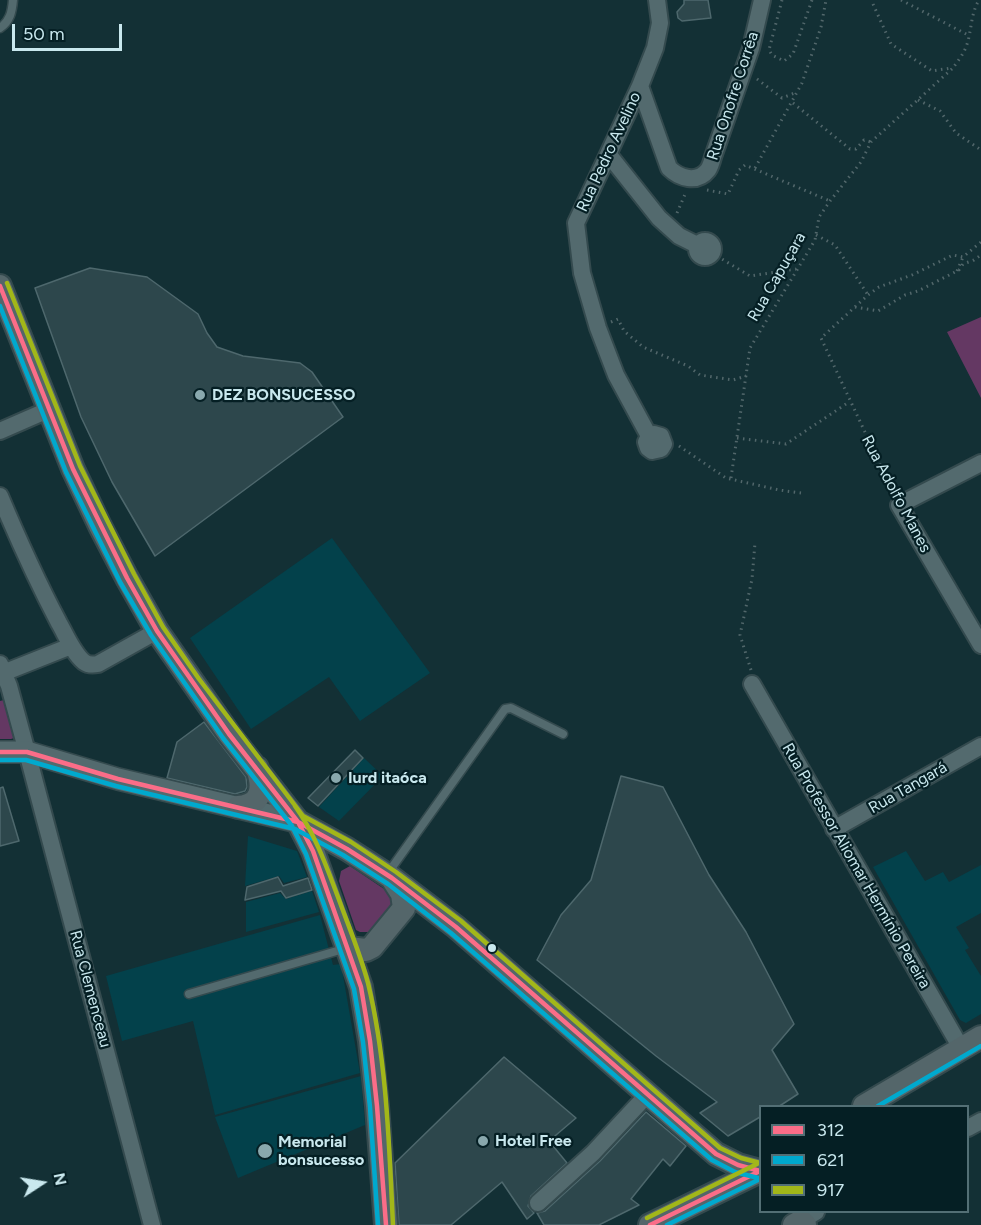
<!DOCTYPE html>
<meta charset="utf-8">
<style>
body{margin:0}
#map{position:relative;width:981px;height:1225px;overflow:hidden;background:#133035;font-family:Figtree,sans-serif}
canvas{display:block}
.legend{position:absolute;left:759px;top:1105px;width:210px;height:108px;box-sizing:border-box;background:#051f24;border:2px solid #536f75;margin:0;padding:8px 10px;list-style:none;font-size:18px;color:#c9e8ee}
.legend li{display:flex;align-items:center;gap:12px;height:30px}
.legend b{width:30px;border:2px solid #536f75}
.north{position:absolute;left:12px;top:1153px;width:60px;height:60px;-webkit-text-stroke:4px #051f24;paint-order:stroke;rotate:78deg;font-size:16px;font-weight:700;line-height:24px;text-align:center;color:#c9e8ee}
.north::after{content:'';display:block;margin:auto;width:21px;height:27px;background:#c9e8ee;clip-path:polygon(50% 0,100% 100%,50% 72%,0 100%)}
.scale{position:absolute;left:12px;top:24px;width:110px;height:27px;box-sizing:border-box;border:3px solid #c9e8ee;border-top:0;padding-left:8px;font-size:18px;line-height:21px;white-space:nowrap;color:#c9e8ee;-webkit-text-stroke:4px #051f24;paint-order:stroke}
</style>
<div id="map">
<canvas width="981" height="1225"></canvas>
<ul class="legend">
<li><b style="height:8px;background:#fb6d88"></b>312</li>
<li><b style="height:8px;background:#00a9ce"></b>621</li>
<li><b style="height:8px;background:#a2b719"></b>917</li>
</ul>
<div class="north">N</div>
<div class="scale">50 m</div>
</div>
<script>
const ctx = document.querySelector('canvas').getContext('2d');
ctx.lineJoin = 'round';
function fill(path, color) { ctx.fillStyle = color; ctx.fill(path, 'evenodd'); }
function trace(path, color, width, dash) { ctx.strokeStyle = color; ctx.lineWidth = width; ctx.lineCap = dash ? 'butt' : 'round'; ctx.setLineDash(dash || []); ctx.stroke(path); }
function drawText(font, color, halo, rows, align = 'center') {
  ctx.font = font + ' Figtree,sans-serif'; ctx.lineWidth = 4.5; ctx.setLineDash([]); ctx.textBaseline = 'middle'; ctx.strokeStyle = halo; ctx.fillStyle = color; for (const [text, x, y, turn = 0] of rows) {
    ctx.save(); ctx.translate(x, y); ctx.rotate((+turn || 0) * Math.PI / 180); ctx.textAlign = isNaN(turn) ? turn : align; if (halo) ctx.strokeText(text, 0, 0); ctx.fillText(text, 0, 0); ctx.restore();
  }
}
fill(new Path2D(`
 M332,538L430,673L360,721L329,677L251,729L190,638Z
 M364,758L383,776L339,821L319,807Z
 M248,836L297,851L307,877L284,883L279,876L245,886Z
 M906,851L925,881L943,872L949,882L981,865V913L956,927L969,948L965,950L981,976V1014L966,1023L960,1020L873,867Z
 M312,891L319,912L246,932V902L280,893L286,899Z
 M320,915L333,965L341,964L360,1073L215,1115L193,1021L122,1041L106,976Z
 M361,1076L365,1125L238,1178L215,1117Z`), '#03414b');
fill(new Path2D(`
 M981,317V398L947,332Z
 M4,700L17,737L11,739H0V701Z
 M350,866L390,893L392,905L370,932H360L356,930L339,881L341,871Z`), '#643863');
const building = new Path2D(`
 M684,0H708L711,18L682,21L678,18L677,12L684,4Z
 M90,268L147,277L198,314L207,333L217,347L243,356L300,363L312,372L343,417L155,556L112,482L81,417L35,288Z
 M204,722L246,777L247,787L245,791L235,794L167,778L177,742Z
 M355,750L363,758L318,806L308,798Z
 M621,776L663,787L709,875L746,932L794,1024L772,1050L798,1094L778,1107H760V1117L728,1136L700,1113L717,1102L656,1056L537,960L561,915L591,880Z
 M3,787L19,841L0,846V788Z
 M278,877L283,886L308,878L312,890L286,898L281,891L245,900L247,887Z
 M504,1057L576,1118L549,1141L567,1163L531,1196L528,1206L534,1213L527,1219L502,1182L451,1225H399L395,1163Z
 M646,1112L686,1146L670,1166L663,1159L631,1199L639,1205L599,1225H544L537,1213L545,1211L600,1161Z`);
fill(building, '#2d474c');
trace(building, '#4e686d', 1.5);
const service = new Path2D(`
 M0,28C10,21 12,12 13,0
 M388,873L505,709L511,708L563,734
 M189,994L347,948`);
const minor = new Path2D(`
 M640,86L669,168C679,178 697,184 708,170C710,167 712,161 713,157L751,48L762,0
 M609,155L659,218L679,236L697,245
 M697 249a8 8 0 1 1 16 0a8 8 0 1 1-16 0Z
 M0,431L48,410
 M649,436L654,434L661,436L664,444L661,449L652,451L648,448L646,442L649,436L616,375L598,328L582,273L576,223L640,86L655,48L660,23L657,0
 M981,463L899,505L981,645
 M0,496C18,539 37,581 59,623C66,635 73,653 84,662C88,665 93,665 98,664L157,631
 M0,664L9,686L27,752L152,1225
 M3,673L71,646
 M752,684L961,1048
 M834,829L981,746
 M968,1128L981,1121
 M538,1203L593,1153L647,1095
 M801,1221L816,1212`);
const tertiary = new Path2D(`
 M0,752H27L118,779L298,822`);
const secondary = new Path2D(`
 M0,286L73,469L100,526L127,578L157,631L229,734L298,822L313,851L361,987L370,1041L377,1106L386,1225
 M238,807C262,805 264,788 257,768
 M298,822L347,849L392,878L456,927L716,1154L738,1165L760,1171
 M348,948L366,950L372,947L404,908L402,894L393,880
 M864,1106L981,1037
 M650,1225L760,1171
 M794,1225L801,1221L805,1225`);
trace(service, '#344a4e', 11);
trace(minor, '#344a4e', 20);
trace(tertiary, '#344a4e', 24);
trace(secondary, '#344a4e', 26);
trace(new Path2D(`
 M782,0L769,50L772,55L784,61L793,54L812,0
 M901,0L968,35
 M873,4L891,44L932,71L951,68
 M757,79L782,98L797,92
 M918,100L940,111L956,133L981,150
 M793,103L850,149H856L864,140L871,142
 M755,168L802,83L821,27L826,0
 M707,190L728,194L739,170L745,165L830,201
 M677,213L686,192
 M816,235L835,245L868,295
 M712,253L750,276L796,269
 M957,271L963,257
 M855,307L878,311L905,295L918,291L959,270L963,264L974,260L981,255
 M611,322L618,319L624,331L643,347L688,366L700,375L733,380L746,376
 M737,438L786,444L849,402
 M679,446L726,478L779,490L801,493
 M731,478L750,348L815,240L819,217L830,201L861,162L871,142L953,68C957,62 963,55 966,47C972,32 970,15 979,0
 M893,492L821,338L868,295L879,287L912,275L953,255L963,257L981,242
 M751,670L740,635L752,579L755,543`), '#52676b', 3, [1.5, 4.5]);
trace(service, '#536a6e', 8);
trace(minor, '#536a6e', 16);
trace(tertiary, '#536a6e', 21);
trace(secondary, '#54666a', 22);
trace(new Path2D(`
 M0,286L73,469L127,578L157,631L229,734L298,822L313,851L361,987L370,1041L377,1106L386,1225
 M0,752H27L118,779L298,822L347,849L392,878L456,927L716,1154L738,1165L760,1171
 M650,1225L760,1171`), '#fb6d88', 4.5);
trace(new Path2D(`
 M0,306L66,472L120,582L151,635L223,738L292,826L306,854L354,989L363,1042L370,1107L378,1225
 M0,760H26L116,786L295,829L343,855L388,884L451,933L712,1160L735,1172L758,1178
 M878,1106L981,1046
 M667,1225L760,1179`), '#00a9ce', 4.5);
trace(new Path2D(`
 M7,283L80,466L134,574L163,627L199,679L303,816L351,842L396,872L461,921L720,1148L741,1158L760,1163
 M295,806C315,834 326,865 338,897C348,925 360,953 368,983C387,1062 389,1144 393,1225
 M647,1218L757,1164`), '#a2b719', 4.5);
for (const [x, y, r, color] of [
 [200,395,6,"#89a8ad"],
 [336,778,6,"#89a8ad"],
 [492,948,5,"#c9e8ee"],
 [483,1141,6,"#89a8ad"],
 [265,1151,8,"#89a8ad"]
]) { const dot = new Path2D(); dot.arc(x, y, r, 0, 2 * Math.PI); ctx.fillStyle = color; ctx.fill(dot); trace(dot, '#051f24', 2); }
drawText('16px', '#c9e8ee', '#051f24', [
 ["Rua Onofre Corrêa",733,96,-72],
 ["Rua Pedro Avelino",609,152,-65],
 ["Rua Capuçara",777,277,-60],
 ["Rua Adolfo Manes",896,494,62],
 ["Rua Tangará",908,788,-30],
 ["Rua Professor Aliomar Hermínio Pereira",856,866,60],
 ["Rua Clemenceau",90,989,75]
]);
drawText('bold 16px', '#c9e8ee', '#051f24', [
 ["DEZ BONSUCESSO",212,395],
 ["Iurd itaóca",348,778],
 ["Hotel Free",495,1141],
 ["Memorial",278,1142],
 ["bonsucesso",278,1160]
], 'left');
</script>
